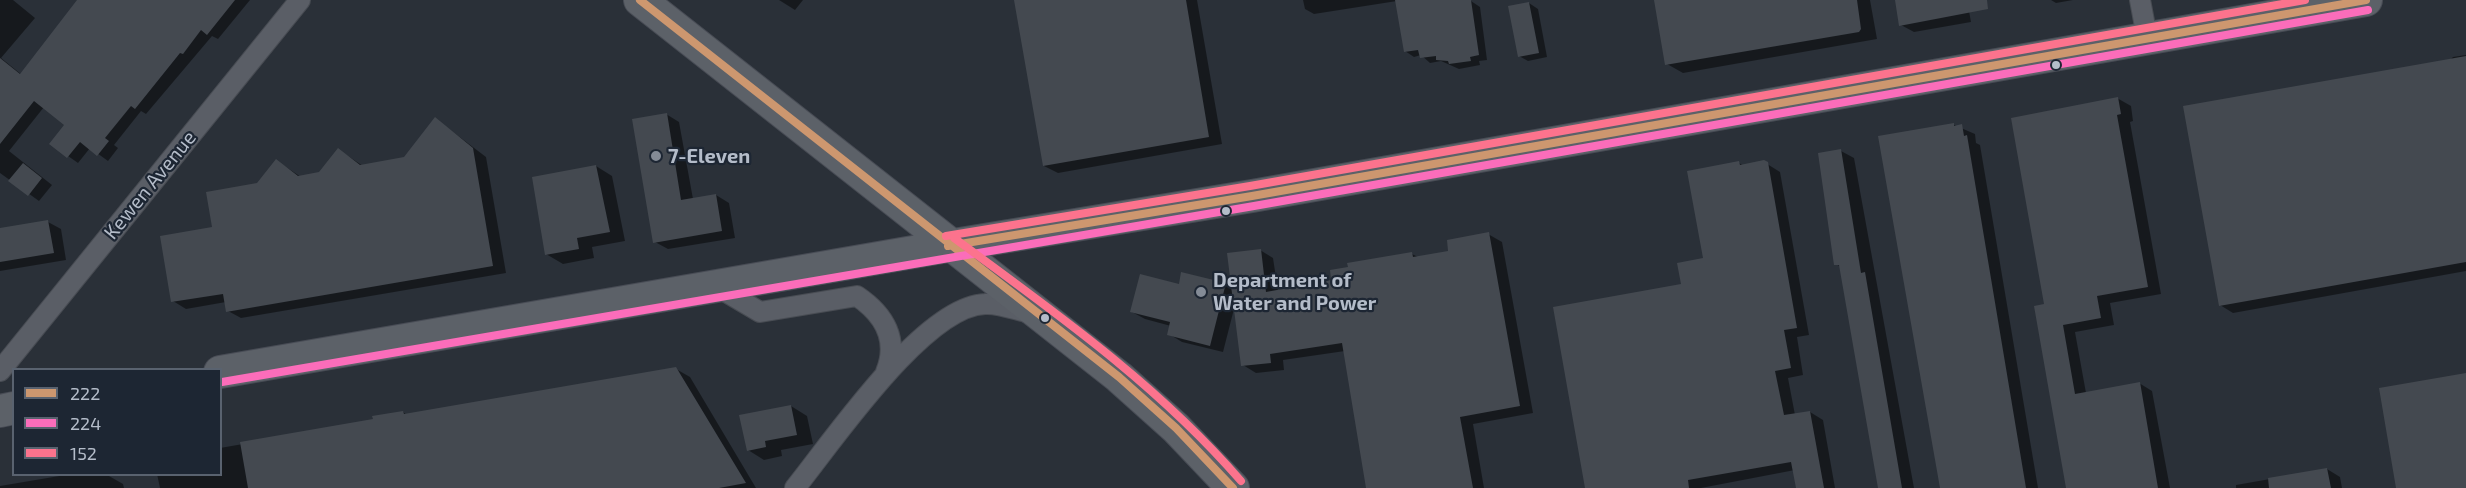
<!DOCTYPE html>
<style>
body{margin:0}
#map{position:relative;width:2466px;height:488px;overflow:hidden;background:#2a3038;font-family:"Exo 2",sans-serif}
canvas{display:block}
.legend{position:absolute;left:12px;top:368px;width:210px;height:108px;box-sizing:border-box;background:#1d2633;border:2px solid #59626f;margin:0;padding:8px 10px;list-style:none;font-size:18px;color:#b4bcc9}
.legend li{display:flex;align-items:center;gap:12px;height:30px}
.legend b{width:30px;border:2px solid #59626f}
</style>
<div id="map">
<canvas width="2466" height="488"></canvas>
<ul class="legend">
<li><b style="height:8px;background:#cd976f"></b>222</li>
<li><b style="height:8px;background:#fb6dba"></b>224</li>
<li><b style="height:8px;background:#fc738d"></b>152</li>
</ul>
</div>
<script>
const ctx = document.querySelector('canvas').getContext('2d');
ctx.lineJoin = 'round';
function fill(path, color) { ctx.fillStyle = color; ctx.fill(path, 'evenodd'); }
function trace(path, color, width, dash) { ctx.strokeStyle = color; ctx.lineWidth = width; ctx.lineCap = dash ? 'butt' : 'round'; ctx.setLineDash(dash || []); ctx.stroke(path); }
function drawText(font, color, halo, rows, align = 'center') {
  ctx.font = font + ' "Exo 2",sans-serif'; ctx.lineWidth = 4.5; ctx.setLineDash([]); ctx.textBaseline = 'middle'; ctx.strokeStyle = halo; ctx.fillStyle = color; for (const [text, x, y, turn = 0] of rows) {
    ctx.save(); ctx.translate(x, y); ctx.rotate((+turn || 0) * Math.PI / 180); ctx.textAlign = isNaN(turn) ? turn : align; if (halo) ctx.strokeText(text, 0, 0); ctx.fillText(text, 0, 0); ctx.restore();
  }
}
fill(new Path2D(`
 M0,0H13L35,18L1,58L22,75L79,0H250L218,39L212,36L146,114L141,111L114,145L118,148L108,161L90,148L78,163L51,144L66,124L44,107L9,151L52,185L39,201L0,173Z
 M779,0H803L795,10Z
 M1027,0H1197L1222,144L1058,173L1044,166Z
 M1303,0H1459L1471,1L1480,7L1487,60L1479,61L1480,65L1459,69L1441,61L1430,63L1421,55L1414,57L1405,51L1397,1L1314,14L1305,9Z
 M1656,0H1870L1877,39L1683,73L1667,64Z
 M1896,0H1967L1971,22L1914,32L1901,25Z
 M2051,0H2073L2056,3Z
 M1529,3L1538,9L1547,57L1528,61L1519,56Z
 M2466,55V271L2233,313L2220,305L2453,57Z
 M2117,98L2131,106L2133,121L2130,122L2161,294L2110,303L2114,325L2075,332L2086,393L2139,383L2152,391L2170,488H2068L2046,305Z
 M666,114L679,122L693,199L716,195L729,203L735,238L668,249L655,242Z
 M436,119L486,157L506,273L241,318L228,311L226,302L186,309L173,301L214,228L257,185L277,161L301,177L320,173L339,150L363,166L405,159Z
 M1954,125L1975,134L1976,143L1980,145L2038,488H1941L1880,138Z
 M1841,151L1854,158L1914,488H1879L1841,267L1836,264Z
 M1764,162L1780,172L1809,335L1797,337L1803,375L1788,378L1795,415L1810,412L1823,420L1835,488H1798L1795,470L1701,488H1586L1682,285L1705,260L1739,163L1744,166Z
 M596,166L612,176L625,241L592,247L594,258L563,264L546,254Z
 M48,222L61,229L66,260L0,271V230Z
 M1488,234L1502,242L1533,413L1473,424L1484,488H1368L1345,351L1283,360L1284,370L1256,373L1243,365L1235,305L1223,352L1182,342L1169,334L1171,326L1145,319L1132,312L1180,286L1225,284L1233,289L1260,250L1273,258L1278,291L1333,282L1412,254L1418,257L1450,252Z
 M676,369L690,377L756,488H160L157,474H220V448L375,421L403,412L407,415Z
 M791,406L807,416L813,444L781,450L782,456L764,460L748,450Z
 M2327,469L2340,477L2342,488H2236V485Z
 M71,474L109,476L123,484L124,488H0V486Z`), '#0007');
fill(new Path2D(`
 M77,0H235L207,35L201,30L183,54L180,53L135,109L131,106L105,138L109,141L97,156L80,142L67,158L49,144L64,125L34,101L0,144V58L20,74Z
 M1014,0H1186L1209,137L1043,166Z
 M1395,0H1471L1479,55L1470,57L1471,61L1449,64L1448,61L1436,60V56L1420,58L1418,50L1404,52Z
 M1654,0H1857L1861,29L1859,32L1665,65Z
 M1895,0H1987L1988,9L1899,26Z
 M1529,2L1539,53L1518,57L1508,6Z
 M2466,56V262L2219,306L2183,106Z
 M2118,97L2121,114L2117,115L2148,287L2097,296L2101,318L2063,325L2075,394L2140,382L2158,488H2066L2034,306L2044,304L2011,118Z
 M667,113L681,200L716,194L722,231L653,243L632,119Z
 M435,117L473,148L493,266L226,312L223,294L171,302L160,236L212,227L206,192L257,183L276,159L298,176L319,172L338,148L360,165L404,157Z
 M1954,123V126L1962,124L1964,136L1967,135L2026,488H1940L1878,136Z
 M1841,149L1861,273L1865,272L1902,488H1878L1839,265H1834L1818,153Z
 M1764,160L1768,162L1797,328L1784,330L1791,368L1775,371L1784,415L1810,411L1824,488H1796L1791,462L1688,480L1689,488H1585L1553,307L1681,284L1677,263L1703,258L1687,171L1739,161L1740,165Z
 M23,163L42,178L28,196L8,181Z
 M596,165L610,232L577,238L579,249L545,255L532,177Z
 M48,220L54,253L0,262V228Z
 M1489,232L1520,406L1460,417L1473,488H1366L1342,343L1270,354L1271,363L1241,366L1227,253L1261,249L1266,292L1331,280L1330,270L1348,267L1347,263L1412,252L1413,257L1448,251L1447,240Z
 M1181,272L1226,283L1210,346L1167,335L1170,322L1130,312L1140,274L1179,284Z
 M676,367L746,483L719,488H248L240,442L373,419L372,416L403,411L404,414Z
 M2466,373V488H2396L2379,388Z
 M791,405L797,435L765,441L766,447L747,451L739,415Z
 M2327,468L2331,488H2269L2268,478Z`), '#444950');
const street = new Path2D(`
 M2140,0L2147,37
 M716,286L760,312L857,296C885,315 899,340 886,372
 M0,371L300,0
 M795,488C833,441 924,306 985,304C999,303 1016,310 1030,313`);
const primary = new Path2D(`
 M640,0L1119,377L1176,428L1233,488
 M220,372L948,246L1252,196L2366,0
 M0,411L14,408`);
trace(street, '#484c53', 22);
trace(primary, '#484c55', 34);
trace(street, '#5a5e66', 20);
trace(primary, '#5c6168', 32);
trace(new Path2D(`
 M640,0L1119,377L1176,428L1233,488
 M948,246L1252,196L2366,0`), '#cd976f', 8);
trace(new Path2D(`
 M222,382L1254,206L2368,10`), '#fb6dba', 8);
trace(new Path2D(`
 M946,236L1250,186L2305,0
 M954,238C1056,313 1158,385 1241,481`), '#fc738d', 8);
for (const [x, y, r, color] of [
 [2056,65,5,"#b4bcc9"],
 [656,156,6,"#848b96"],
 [1226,211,5,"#b4bcc9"],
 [1201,292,6,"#848b96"],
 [1045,318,5,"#b4bcc9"]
]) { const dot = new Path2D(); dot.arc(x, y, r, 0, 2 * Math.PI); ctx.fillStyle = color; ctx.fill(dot); trace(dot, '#1d2633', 2); }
drawText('bold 20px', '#b4bcc9', '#1d2633', [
 ["7-Eleven",668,156],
 ["Department of",1213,280],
 ["Water and Power",1213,303]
], 'left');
drawText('20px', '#b4bcc9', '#1d2633', [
 ["Kewen Avenue",150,185,-51]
]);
</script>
